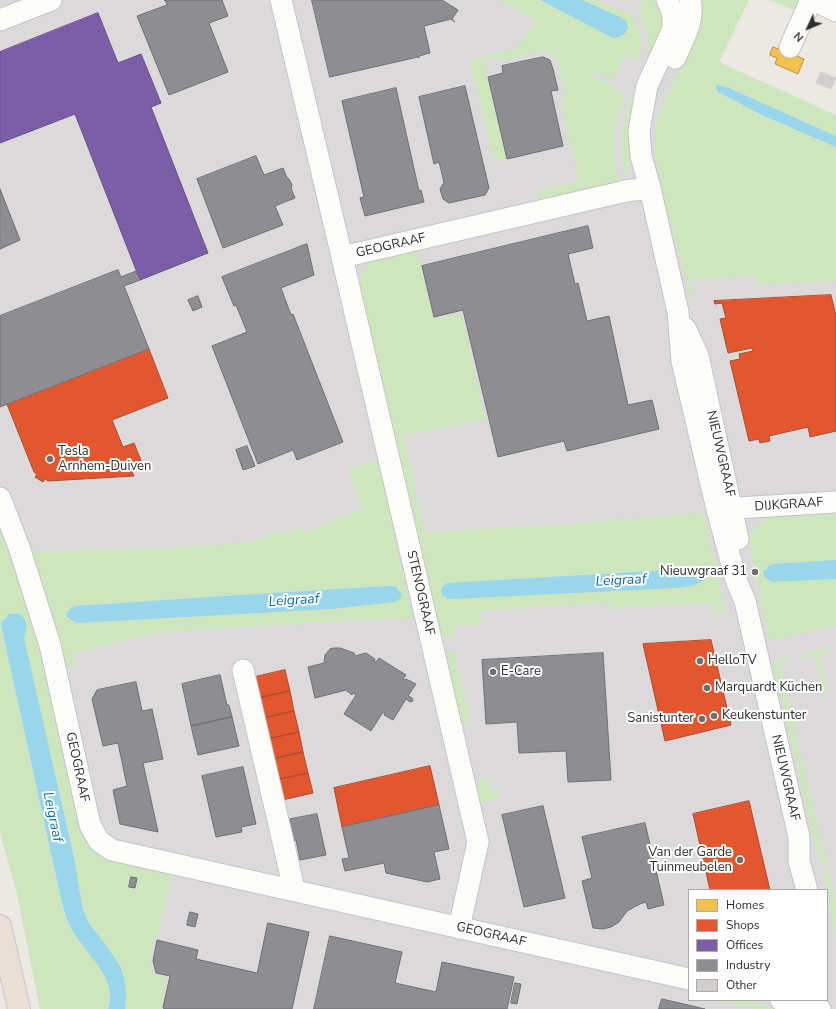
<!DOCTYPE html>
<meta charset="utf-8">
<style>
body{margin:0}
#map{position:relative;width:836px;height:1009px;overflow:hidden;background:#ece8e4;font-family:"Nunito Sans",sans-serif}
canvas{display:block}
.legend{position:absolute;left:688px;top:889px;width:140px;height:112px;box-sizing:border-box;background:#fff;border:1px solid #ababab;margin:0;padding:5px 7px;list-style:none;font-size:12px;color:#2e2e2e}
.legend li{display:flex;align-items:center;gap:8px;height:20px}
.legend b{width:20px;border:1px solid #ababab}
.north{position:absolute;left:788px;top:8px;width:40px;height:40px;-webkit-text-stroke:3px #fff;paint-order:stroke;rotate:226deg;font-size:11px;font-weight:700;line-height:16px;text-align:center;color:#2e2e2e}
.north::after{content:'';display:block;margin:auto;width:14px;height:18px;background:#2e2e2e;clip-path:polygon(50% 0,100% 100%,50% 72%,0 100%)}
</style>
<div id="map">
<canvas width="836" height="1009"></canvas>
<ul class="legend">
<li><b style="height:11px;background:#f2c14e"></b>Homes</li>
<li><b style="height:11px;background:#e4572e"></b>Shops</li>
<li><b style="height:11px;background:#7b5ea7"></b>Offices</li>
<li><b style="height:11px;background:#8d8d92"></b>Industry</li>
<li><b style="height:11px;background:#d1cecb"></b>Other</li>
</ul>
<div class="north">N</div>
</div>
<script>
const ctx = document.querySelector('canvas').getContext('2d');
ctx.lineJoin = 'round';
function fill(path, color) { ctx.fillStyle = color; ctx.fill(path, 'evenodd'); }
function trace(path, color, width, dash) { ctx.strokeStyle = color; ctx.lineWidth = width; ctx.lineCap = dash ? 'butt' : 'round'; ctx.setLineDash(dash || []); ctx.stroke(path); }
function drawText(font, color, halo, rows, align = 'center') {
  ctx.font = font + ' "Nunito Sans",sans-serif'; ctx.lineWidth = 4; ctx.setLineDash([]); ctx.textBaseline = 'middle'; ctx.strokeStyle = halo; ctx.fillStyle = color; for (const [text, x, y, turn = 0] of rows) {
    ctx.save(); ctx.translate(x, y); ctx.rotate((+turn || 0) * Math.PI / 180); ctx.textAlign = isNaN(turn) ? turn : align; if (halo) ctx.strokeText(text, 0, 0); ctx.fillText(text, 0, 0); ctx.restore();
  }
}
fill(new Path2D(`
 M0,0H726L690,69L836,139V1009H111L71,910L0,593ZM689,890H827V1000H689Z`), '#dcd9db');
fill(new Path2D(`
 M500,0H599L616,9L630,14L635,19L640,30L641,46L639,60L626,55L612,79L599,73L594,74L595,79H600L625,94C614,128 609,145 620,181L613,185L593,191L592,187L582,189L583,194L544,203L539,200L537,191L579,181L561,104L566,95L557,61L554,56L544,51L500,61L498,57L484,60L507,159L494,162L469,60L516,49L535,21Z
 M643,0H659L666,28L647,62L648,48V33L639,11L640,7Z
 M701,0H749L719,62L836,115V136L729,88L718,86V92L762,115L836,147V281L756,285L755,276L690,280L695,298L691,297L665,205L654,151L656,120L662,106L699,29L701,20Z
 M770,0H800L802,14Z
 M632,95L636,97C634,104 631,111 630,118C627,135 635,164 626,177C617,141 621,129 632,95Z
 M417,249L434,319L461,313L486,419L404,436L425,532L556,525L702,513L704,515L711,549L726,612L714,614L713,603L611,609L609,603L480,611L481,625L455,626L456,636L444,637L438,633L358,287C360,274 365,265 377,259ZM688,569L705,573V580L693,586L676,588L443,595L602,574Z
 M377,460L396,539L412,618L213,629L158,633L73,653L76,665L68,666L65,665L30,552L166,548L249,543L281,530L283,535L303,527L304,532L363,509L348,470ZM374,591L399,592L341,608L87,623L151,601L255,594Z
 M836,508V626L769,641L749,543C751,526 763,518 779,516V511Z
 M0,521L29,613L85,836L172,873L158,937H155L150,961L154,974L167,978L162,1006V1009H125L126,995L125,981L120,966L105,944L88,922L82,906L75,863L60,796L23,638C28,625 29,623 19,614C10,614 3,616 1,625L61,899C64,909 66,919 71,928C84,954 119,976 108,1009H40L17,894L0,833Z
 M828,648L829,653L819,655L829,695L825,696L815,656L806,658L804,653Z
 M454,649L470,725H464L461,723L445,660C446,654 448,651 454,649Z
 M789,657L790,662L780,664L827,865L822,866L813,836L772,661Z
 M482,779H489L490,790L499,791V798L479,804C477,794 474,787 482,779Z
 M829,870L836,902V938L823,871Z
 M713,1000H744L781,1009H756Z`), '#cee6be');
fill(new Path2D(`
 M540,0H582L620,17L626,21L628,27C625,35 622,37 613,38Z
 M717,85L729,88L836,136V147L762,115L718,92L716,88Z
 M836,560V579L771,582L766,577H764L763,570H766L769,565L773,564Z
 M688,569L705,573V580L693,586L676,588L454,599H448L442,595L441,589L447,583Z
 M389,586L396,587L399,592L401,591V598L395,602L332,609L76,623L69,618H67L66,612H68L71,608L77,606L239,595Z
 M9,613L10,614H19C29,620 27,628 24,638L60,796L75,863L82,906L88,922L105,944L120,966L125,981L126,995L125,1009H108C119,976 84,954 71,928C66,919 64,909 61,899L1,625L2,621L8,616L7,614Z`), '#99d6ec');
const homes = new Path2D(`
 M773,47L804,59L798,74L775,64L777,58L770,55Z`);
fill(homes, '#f2c14e');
trace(homes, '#b79544', 1);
const shops = new Path2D(`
 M831,295L836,316V431L810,437L808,427L769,436L770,441L760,443L759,439L749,441L730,361L740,359L739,354L753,351L752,348L728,353L720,319L726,318L722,303L715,304L714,301Z
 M149,349L168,398L112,420L123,447L134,443L142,463L130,468L134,476L48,481L45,479L43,482L35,477L37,474L34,472L7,404Z
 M711,640L731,725L665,741L643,644Z
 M285,670L290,691L259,698L255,677Z
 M290,691L294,711L264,718L259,698Z
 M294,711L299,732L268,739L264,718Z
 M299,732L303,752L273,759L268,739Z
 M303,752L308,773L277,780L273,759Z
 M430,766L439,805L342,827L334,788Z
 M308,773L313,793L282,800L277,780Z
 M749,801L770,890H710L693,814Z`);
fill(shops, '#e4572e');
trace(shops, '#ad4b2e', 1);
const offices = new Path2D(`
 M98,13L118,63L141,54L161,103L151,107L208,253L140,280L75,114L0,143V52Z`);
fill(offices, '#7b5ea7');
trace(offices, '#645083', 1);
const industry = new Path2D(`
 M165,0H222L228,16L209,23L228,72L169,95L137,16L167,5Z
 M312,0H442L458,10L452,19L455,22L451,19L424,26L430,53L419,56V58L418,57L330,77Z
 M543,57L550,60L553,69L558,90L551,91L563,146L507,159L488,77L503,73L502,66Z
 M465,86L489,188L485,195L449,203L443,199L440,189L444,182L439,162L434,164L419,97Z
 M396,88L419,191L421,190L424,202L365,216L360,198L364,197L342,101Z
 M256,156L264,175L283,168L287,178L289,179L292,185L291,188L295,198L275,206L283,225L223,248L197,179Z
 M0,189L20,240L0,249Z
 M588,226L593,248L568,254L575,284L578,283L587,321L609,316L628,405L652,400L659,429L567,451L564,441L498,457L463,310L434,317L422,266Z
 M307,244L314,275L281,288L291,315L293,314L343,442L297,460L293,450L258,464L212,346L247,332L236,305L234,306L222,277Z
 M118,270L121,277L136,271L140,280L124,286L149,349L0,407V316Z
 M198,296L202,307L193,311L188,300Z
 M247,446L255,466L243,470L236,450Z
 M334,648H340L354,653L355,656L366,653L375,659L374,661L376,662L379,658L406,675L403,679L405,680L406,679L416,684L408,696L412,698L413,701L410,702L406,699L393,720L384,715L385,713L383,712L371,731L344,714L356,695L353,693L352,695L346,690L315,698L308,667L324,663L325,655L330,649Z
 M603,653L611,780L568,782L566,751L519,753L517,722L486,724L482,660Z
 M220,675L227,705H229L232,717L191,726L182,684Z
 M136,682L142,711L152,709L163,759L143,763L158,832L120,824L113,790L127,786L118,743L103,746L92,699L97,690Z
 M232,717L239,746L198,755L191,726Z
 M243,767L256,824L241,827L242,832L216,837L202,776Z
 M439,805L449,849L434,852L440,879L427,882L386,873L384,863L345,871L342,859L349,858L342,827Z
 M543,806L565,898L524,907L502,815Z
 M317,814L326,855L300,860L296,840L291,841L286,820Z
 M645,823L664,905L648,909L646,902L640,904L627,911L619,922L611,927L603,929L593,928L582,881L592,878L582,837Z
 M131,877L137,878L135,888L129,887Z
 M190,912L198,914L195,927L187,925Z
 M268,923L309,932L292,1009H164L163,1007L170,976L156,973L153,961L157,940L198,950L196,959L257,973Z
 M330,936L402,952L395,983L436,992L442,962L514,977L507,1009H314Z
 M515,983L521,984L517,1004L511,1003Z
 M662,999L705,1009H659Z`);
fill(industry, '#8d8d92');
trace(industry, '#707074', 1);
const building = new Path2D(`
 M821,72L836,78L831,89L816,83Z`);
fill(building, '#d1cecb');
trace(building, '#d7d4d0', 1);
const minor = new Path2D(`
 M281,0L342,257L626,191L650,188
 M667,0L671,9L673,17V27L670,36L647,86L639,130L641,156L650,188L678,312L682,361L717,509L736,580L745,601L799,837V861L807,890
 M814,0L836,11
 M0,20L51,0
 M790,47L811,0
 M675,58C683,39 695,21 690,0
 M342,257L478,842L459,928
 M685,328L698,356L738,539
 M0,498L19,547L50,645L90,825L99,841L112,850C305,892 497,937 689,979
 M720,509L836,502
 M243,670L294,889
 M781,1000L820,1009`);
const highway = new Path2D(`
 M0,926L19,1009`);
trace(minor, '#c5c4c5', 23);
trace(highway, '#c6c5c4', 24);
trace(minor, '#fcfcfb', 21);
trace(highway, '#eadfd6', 22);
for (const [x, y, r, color] of [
 [50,459,4,"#706f6e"],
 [755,572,4,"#706f6e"],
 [700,661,4,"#706f6e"],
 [493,672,4,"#706f6e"],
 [707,688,4,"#706f6e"],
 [714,716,4,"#706f6e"],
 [702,719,4,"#706f6e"],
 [740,860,4,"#706f6e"]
]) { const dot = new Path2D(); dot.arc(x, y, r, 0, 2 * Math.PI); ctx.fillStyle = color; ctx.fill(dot); trace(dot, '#fff', 1.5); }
drawText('13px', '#2e2e2e', '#fff', [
 ["GEOGRAAF",391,246,-13],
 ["NIEUWGRAAF",720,454,77],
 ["DIJKGRAAF",789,505,-4],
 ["STENOGRAAF",420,593,77],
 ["GEOGRAAF",77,767,78],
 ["NIEUWGRAAF",785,778,77],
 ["GEOGRAAF",491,935,13]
]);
drawText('13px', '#2e2e2e', '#fff', [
 ["Tesla",58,452],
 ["Arnhem-Duiven",58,467],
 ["Nieuwgraaf 31",747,572,"right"],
 ["HelloTV",708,661],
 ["E-Care",501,672],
 ["Marquardt Küchen",715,688],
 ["Keukenstunter",722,716],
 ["Sanistunter",694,719,"right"],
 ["Van der Garde",732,853,"right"],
 ["Tuinmeubelen",732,868,"right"]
], 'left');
drawText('italic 14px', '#0d6fa3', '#fff', [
 ["Leigraaf",621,581,-3],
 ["Leigraaf",294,601,-4],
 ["Leigraaf",52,817,78]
]);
</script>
